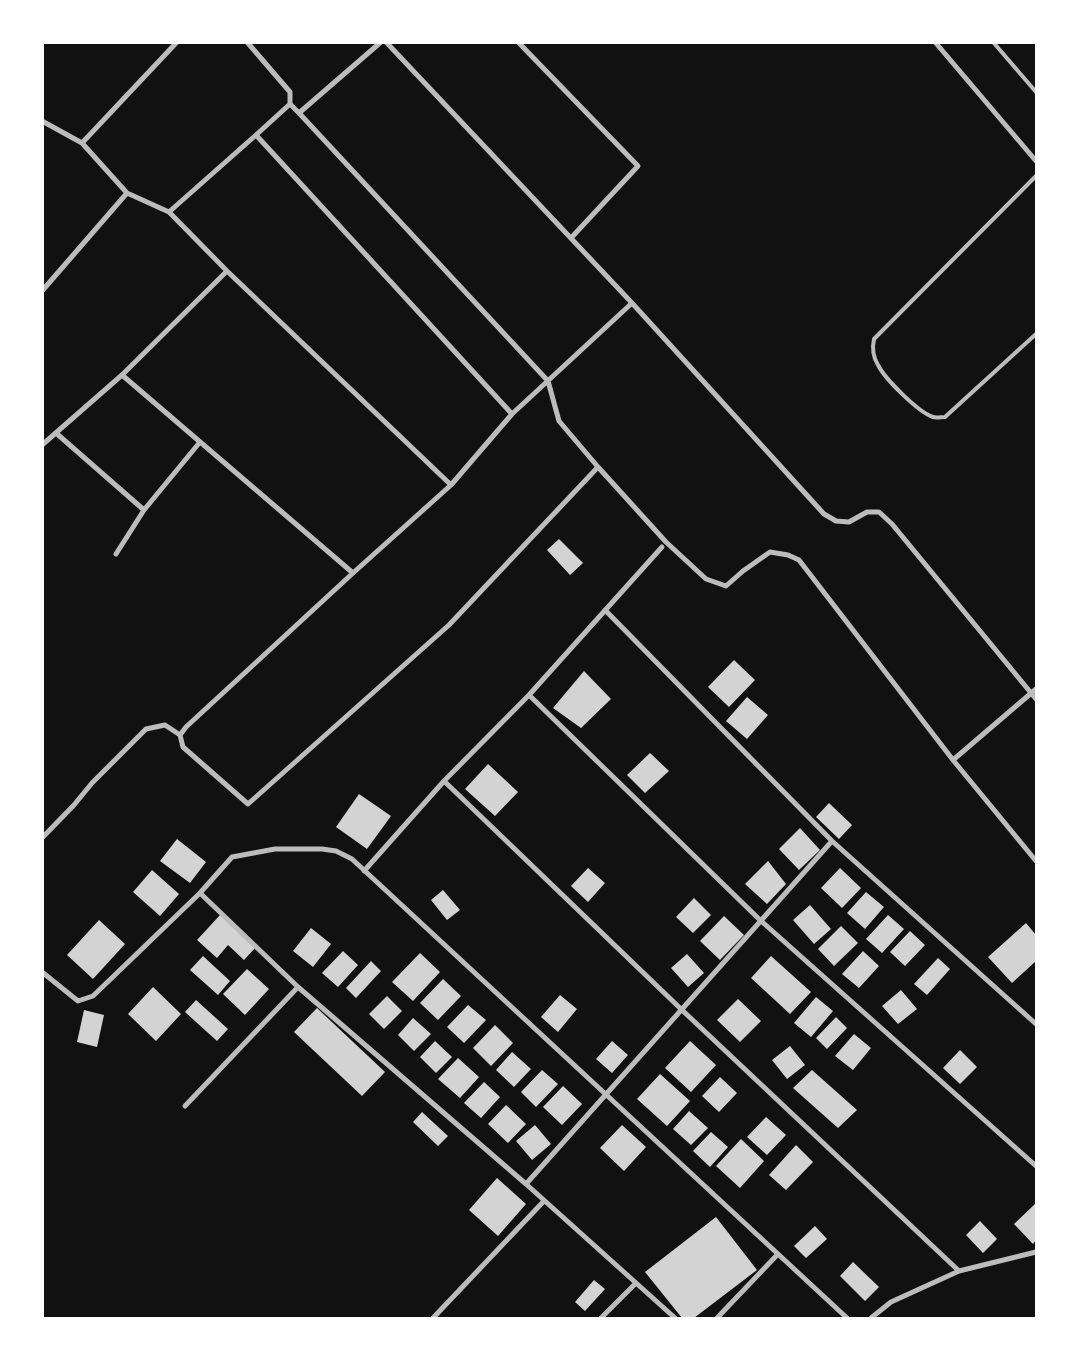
<!DOCTYPE html>
<style>
body{margin:0}
#map{position:relative;width:1079px;height:1361px;overflow:hidden;background:#111;font-family:Quicksand,sans-serif}
canvas{display:block}
.frame{position:absolute;inset:0;border:44px solid #fff;pointer-events:none}
</style>
<div id="map">
<canvas width="1079" height="1361"></canvas>
<div class="frame"></div>
</div>
<script>
const ctx = document.querySelector('canvas').getContext('2d');
ctx.lineJoin = 'round';
function fill(path, color) { ctx.fillStyle = color; ctx.fill(path, 'evenodd'); }
function trace(path, color, width, dash) { ctx.strokeStyle = color; ctx.lineWidth = width; ctx.lineCap = dash ? 'butt' : 'round'; ctx.setLineDash(dash || []); ctx.stroke(path); }
fill(new Path2D(`
 M559,539L583,563L570,575L547,550Z
 M734,660L755,680L729,707L708,687Z
 M584,671L611,699L581,728L553,708Z
 M747,697L768,715L747,739L726,721Z
 M650,753L669,771L645,793L627,775Z
 M488,764L518,792L495,816L465,789Z
 M359,794L391,816L367,849L336,827Z
 M829,803L852,825L839,839L816,817Z
 M800,828L820,850L799,870L779,849Z
 M177,839L206,862L190,883L160,861Z
 M768,861L786,884L767,904L745,884Z
 M588,868L605,883L588,902L571,886Z
 M840,868L861,888L842,908L821,888Z
 M152,870L179,894L160,916L133,892Z
 M443,890L460,910L447,920L431,900Z
 M866,892L884,907L865,929L847,913Z
 M694,898L711,915L693,933L676,917Z
 M810,905L831,929L814,944L793,920Z
 M220,915L255,948L244,960L228,945L217,958L197,940Z
 M888,915L904,929L882,953L866,939Z
 M724,916L744,935L720,960L700,941Z
 M99,920L125,944L93,979L67,955Z
 M1026,923L1036,935V961L1012,983L988,957Z
 M841,926L858,943L834,966L818,949Z
 M311,928L331,944L313,967L293,951Z
 M910,931L925,945L905,966L890,952Z
 M343,951L358,965L338,987L322,973Z
 M863,951L879,966L859,988L842,974Z
 M420,953L440,972L413,1001L392,982Z
 M687,954L704,973L688,987L671,968Z
 M203,956L230,981L218,995L190,970Z
 M771,956L811,992L790,1014L751,978Z
 M938,958L950,969L927,995L914,984Z
 M371,961L381,971L356,998L346,988Z
 M247,969L269,989L245,1015L223,994Z
 M443,979L461,996L438,1020L420,1003Z
 M153,987L181,1014L156,1041L128,1014Z
 M901,990L917,1009L898,1024L882,1006Z
 M560,995L577,1009L558,1032L541,1017Z
 M387,996L402,1011L384,1029L369,1014Z
 M816,997L833,1011L811,1037L794,1023Z
 M738,999L761,1021L740,1042L717,1020Z
 M196,1000L228,1029L217,1041L185,1012Z
 M468,1005L486,1020L464,1043L447,1027Z
 M317,1008L385,1072L362,1096L294,1032Z
 M84,1010L104,1015L97,1047L77,1042Z
 M836,1017L847,1028L827,1049L816,1038Z
 M413,1018L431,1034L414,1051L398,1035Z
 M495,1025L513,1043L491,1066L473,1048Z
 M854,1034L871,1048L853,1070L835,1056Z
 M435,1041L452,1057L436,1073L420,1057Z
 M612,1041L628,1055L612,1073L596,1059Z
 M690,1041L716,1065L691,1092L665,1068Z
 M790,1046L805,1065L787,1079L772,1060Z
 M960,1050L977,1067L960,1084L943,1068Z
 M512,1052L531,1069L514,1087L496,1070Z
 M458,1058L479,1077L460,1098L438,1079Z
 M542,1070L558,1084L536,1107L521,1092Z
 M812,1070L857,1110L838,1128L793,1088Z
 M660,1074L690,1101L667,1126L637,1099Z
 M720,1077L737,1093L719,1112L702,1096Z
 M484,1082L500,1097L481,1118L464,1103Z
 M563,1086L582,1104L562,1125L543,1107Z
 M506,1105L526,1124L508,1143L488,1124Z
 M689,1111L708,1128L691,1145L673,1129Z
 M422,1112L448,1136L438,1146L413,1122Z
 M766,1117L786,1135L767,1155L747,1137Z
 M535,1125L551,1144L532,1160L516,1141Z
 M622,1125L646,1147L624,1171L600,1148Z
 M711,1132L728,1147L710,1167L693,1151Z
 M741,1139L764,1161L740,1188L716,1166Z
 M796,1145L813,1162L786,1190L769,1175Z
 M497,1178L526,1204L498,1236L469,1210Z
 M1036,1203V1240L1033,1244L1014,1224Z
 M716,1217L757,1270L694,1318H682L645,1272Z
 M980,1221L997,1239L983,1253L966,1235Z
 M815,1226L827,1239L806,1258L794,1246Z
 M853,1262L879,1287L865,1301L840,1276Z
 M594,1280L605,1289L585,1311L575,1302Z`), '#d3d3d3');
trace(new Path2D(`
 M993,42L1036,92
 M1036,176L874,339C872,348 873,357 878,365C885,379 918,412 933,417C936,418 941,417 945,417L1036,334`), '#bcbcbc', 4);
trace(new Path2D(`
 M247,42L290,92V104L299,113L548,381L559,421L598,467L666,542L706,579L726,586L743,571L770,552L788,555L799,560L953,760L1036,861
 M386,42L632,303L824,514L836,521L849,522L867,512H879L892,524L1036,699
 M518,42L638,166L571,238
 M935,42L1036,161
 M290,104L256,135L512,414
 M299,113L381,42
 M42,121L82,143L127,193L169,212L256,135
 M82,143L177,42
 M169,212L227,271L451,485
 M42,291L127,193
 M122,375L353,573
 M56,433L144,510
 M42,445L122,375L227,271
 M598,467L449,625L248,804L183,747L180,735L186,727L353,573L451,485L512,414L632,303
 M116,554L144,510L200,442
 M605,610L832,841L1036,1024
 M529,695L760,920L1036,1166
 M953,760L1036,689
 M444,781L682,1010L959,1271
 M42,838L74,805L92,783L146,729L165,725L180,735
 M364,871L444,781L529,695L662,547
 M200,893L232,857L275,849H322L336,851L352,859L847,1318
 M42,972L78,1001L93,996L200,893L298,987L526,1184L832,841
 M185,1106L298,987
 M526,1184L675,1318
 M433,1318L543,1202
 M601,1318L635,1284
 M717,1318L778,1254
 M871,1318L891,1302L959,1271L1036,1252`), '#bcbcbc', 5);
</script>
